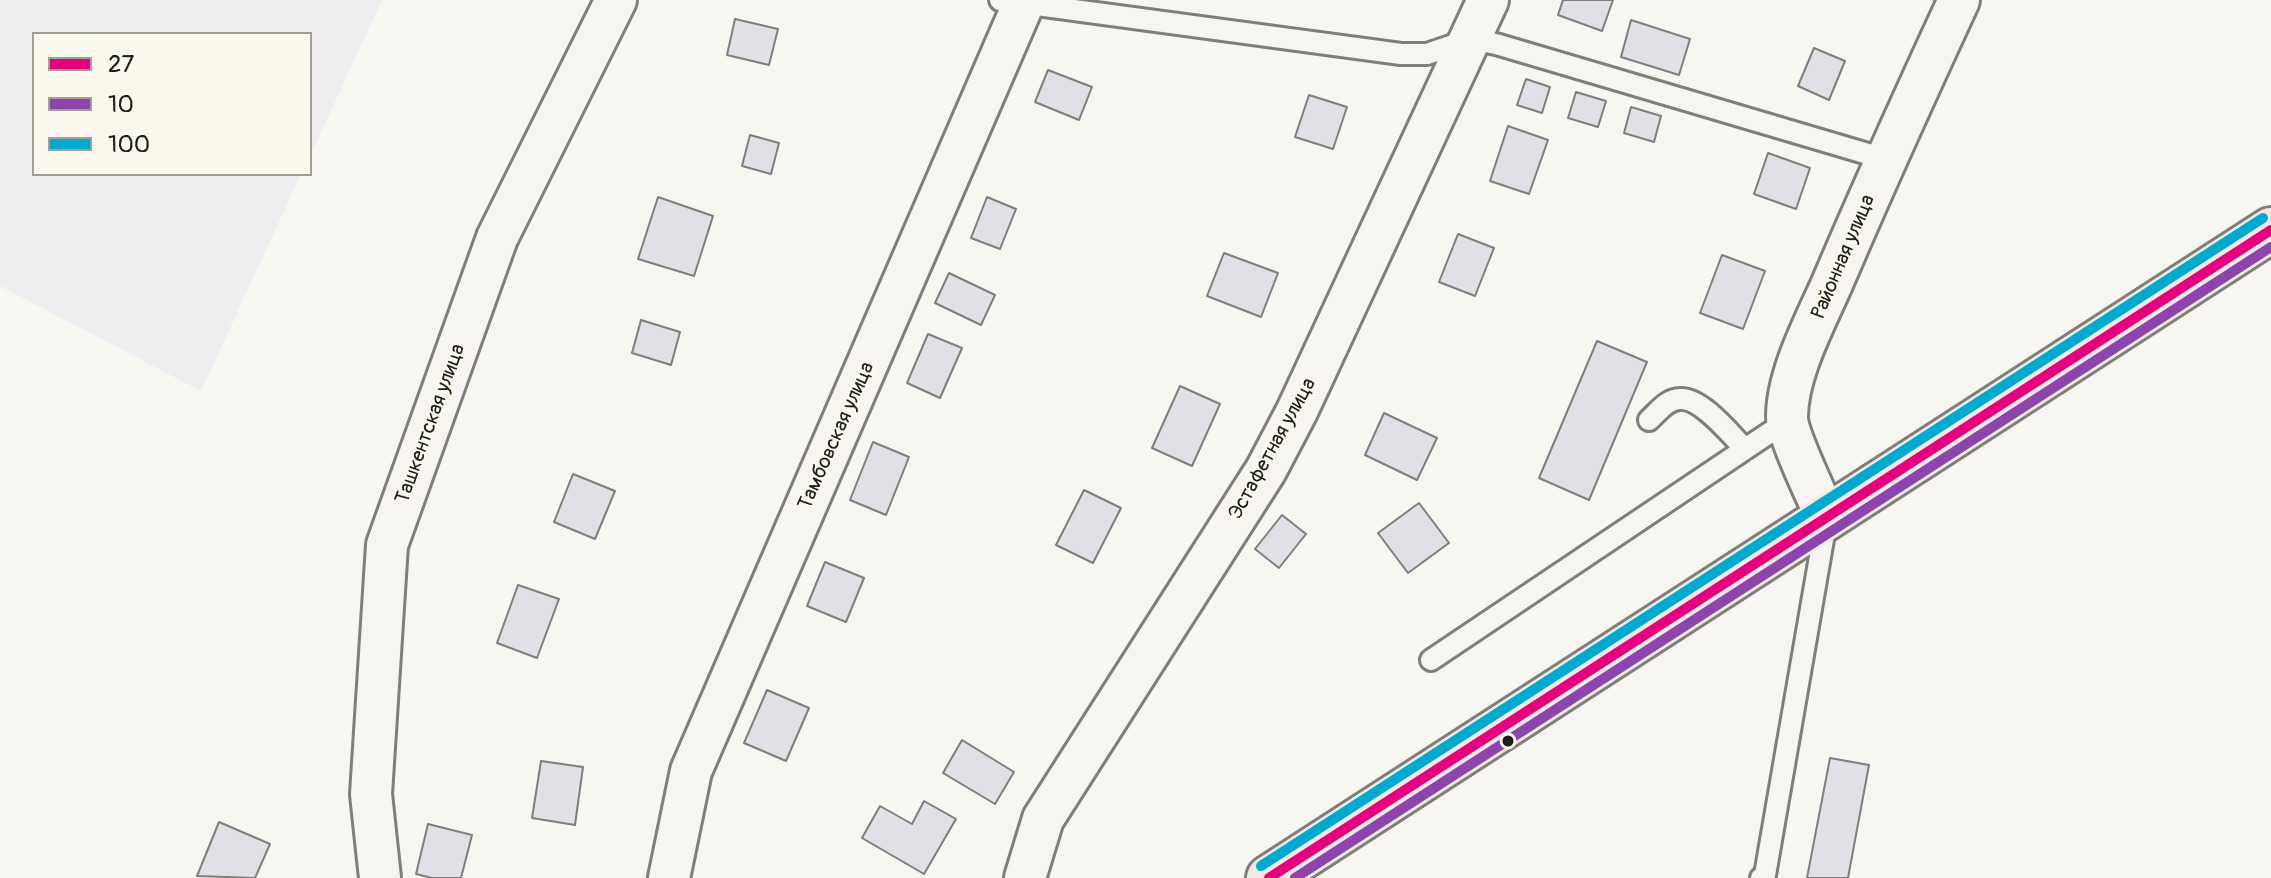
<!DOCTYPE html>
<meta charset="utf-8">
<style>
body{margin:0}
#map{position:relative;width:2271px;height:878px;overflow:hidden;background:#f8f6f0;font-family:Pangolin,sans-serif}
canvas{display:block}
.legend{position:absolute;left:32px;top:32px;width:280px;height:144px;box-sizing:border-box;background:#fbf7ec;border:2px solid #a29f99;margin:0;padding:10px 14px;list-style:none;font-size:24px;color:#1c1c1c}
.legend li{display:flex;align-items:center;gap:16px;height:40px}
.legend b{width:40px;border:2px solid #a29f99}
</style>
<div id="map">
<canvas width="2271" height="878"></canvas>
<ul class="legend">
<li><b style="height:10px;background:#e5007d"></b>27</li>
<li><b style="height:10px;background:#8e44ad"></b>10</li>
<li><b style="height:10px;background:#00a9ce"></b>100</li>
</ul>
</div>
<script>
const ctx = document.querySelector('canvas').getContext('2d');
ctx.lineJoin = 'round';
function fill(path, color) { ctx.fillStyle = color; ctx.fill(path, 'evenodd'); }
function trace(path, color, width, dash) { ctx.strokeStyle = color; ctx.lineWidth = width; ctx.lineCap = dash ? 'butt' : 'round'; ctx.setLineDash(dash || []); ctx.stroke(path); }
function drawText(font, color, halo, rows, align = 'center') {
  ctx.font = font + ' Pangolin,sans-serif'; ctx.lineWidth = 6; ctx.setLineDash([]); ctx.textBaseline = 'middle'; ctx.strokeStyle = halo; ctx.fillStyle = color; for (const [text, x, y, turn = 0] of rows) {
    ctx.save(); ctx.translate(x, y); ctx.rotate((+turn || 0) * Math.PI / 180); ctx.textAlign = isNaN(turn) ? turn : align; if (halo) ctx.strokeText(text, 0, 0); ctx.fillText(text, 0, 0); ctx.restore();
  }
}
fill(new Path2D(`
 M0,0H382L310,156V34H34V174H301L201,391L0,286Z`), '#efedef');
const building = new Path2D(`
 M1563,0H1613L1602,31L1558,15Z
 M735,19L778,29L769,65L727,55Z
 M1631,20L1690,39L1679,75L1621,57Z
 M1814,48L1845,61L1829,100L1798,86Z
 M1048,70L1092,87L1079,120L1035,102Z
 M1526,79L1550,87L1542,113L1517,105Z
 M1576,92L1606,101L1598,127L1568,118Z
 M1309,95L1347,107L1333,149L1295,137Z
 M1631,107L1661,116L1654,142L1624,133Z
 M1508,126L1548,140L1529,194L1490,181Z
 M750,135L779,143L771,174L742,166Z
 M1768,153L1810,168L1796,209L1754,194Z
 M658,197L713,216L694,276L638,259Z
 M987,197L1016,209L1000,249L971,238Z
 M1458,234L1494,248L1475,296L1439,282Z
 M1224,253L1278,273L1261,317L1207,296Z
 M1722,255L1765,271L1743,329L1700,313Z
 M949,273L995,295L981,325L935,303Z
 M641,320L680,332L671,365L632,353Z
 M928,334L962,348L940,398L907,383Z
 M1597,341L1647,362L1589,500L1539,478Z
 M1180,386L1220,404L1192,466L1152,448Z
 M1384,413L1437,438L1417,480L1365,455Z
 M873,442L909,457L886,515L850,500Z
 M573,474L615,491L595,539L554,522Z
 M1084,490L1121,508L1093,563L1056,545Z
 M1419,503L1449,543L1408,573L1378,533Z
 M1282,515L1306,534L1279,568L1255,549Z
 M825,562L864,578L846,622L807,606Z
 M518,585L559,599L537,658L497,643Z
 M767,690L809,708L786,761L744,743Z
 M962,740L1014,772L995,804L943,773Z
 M1830,758L1869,765L1848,878H1807Z
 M541,761L583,767L575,825L532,818Z
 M924,801L956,819L924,874L862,838L880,806L912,824Z
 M219,822L270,844L255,878L197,876Z
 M428,824L472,835L461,878H432L416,874Z`);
fill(building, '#e0e0e7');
trace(building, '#7f7e7b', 2);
const lane = new Path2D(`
 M1000,0L1401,54H1427L1471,39L1496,44L1885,159
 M1649,420C1658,412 1667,399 1680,399C1701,397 1731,435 1745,449
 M1431,660L1787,421
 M1761,878L1765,875L1826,522`);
const street = new Path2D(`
 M1827,519C1818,499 1787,434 1787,417C1787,372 1817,319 1834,279C1874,185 1916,93 1959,0
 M380,878L371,794L387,545L497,238L616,0
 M669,878L691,771L1025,0
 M1025,878L1043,819L1266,470L1297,411L1488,0`);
const primary = new Path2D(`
 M1269,878L2271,230`);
trace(lane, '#7f7e7b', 26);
trace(street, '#7f7e7b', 46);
trace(primary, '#7f7e7b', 50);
trace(lane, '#f6f5f1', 20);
trace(street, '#f6f5f1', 40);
trace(primary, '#f0ebe2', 44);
trace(new Path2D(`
 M1269,878L2271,230`), '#e5007d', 10);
trace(new Path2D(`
 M1295,878L2271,247`), '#8e44ad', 10);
trace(new Path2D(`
 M1261,866L2263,218`), '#00a9ce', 10);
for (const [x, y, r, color] of [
 [1508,741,7,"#1c1c1c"]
]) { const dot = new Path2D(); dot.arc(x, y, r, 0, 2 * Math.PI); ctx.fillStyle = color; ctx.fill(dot); trace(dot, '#fbf7ec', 3); }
drawText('20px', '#1c1c1c', '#fbf7ec', [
 ["Районная улица",1844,257,-67],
 ["Ташкентская улица",431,424,-70],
 ["Тамбовская улица",837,436,-66],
 ["Эстафетная улица",1273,449,-61]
]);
</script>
